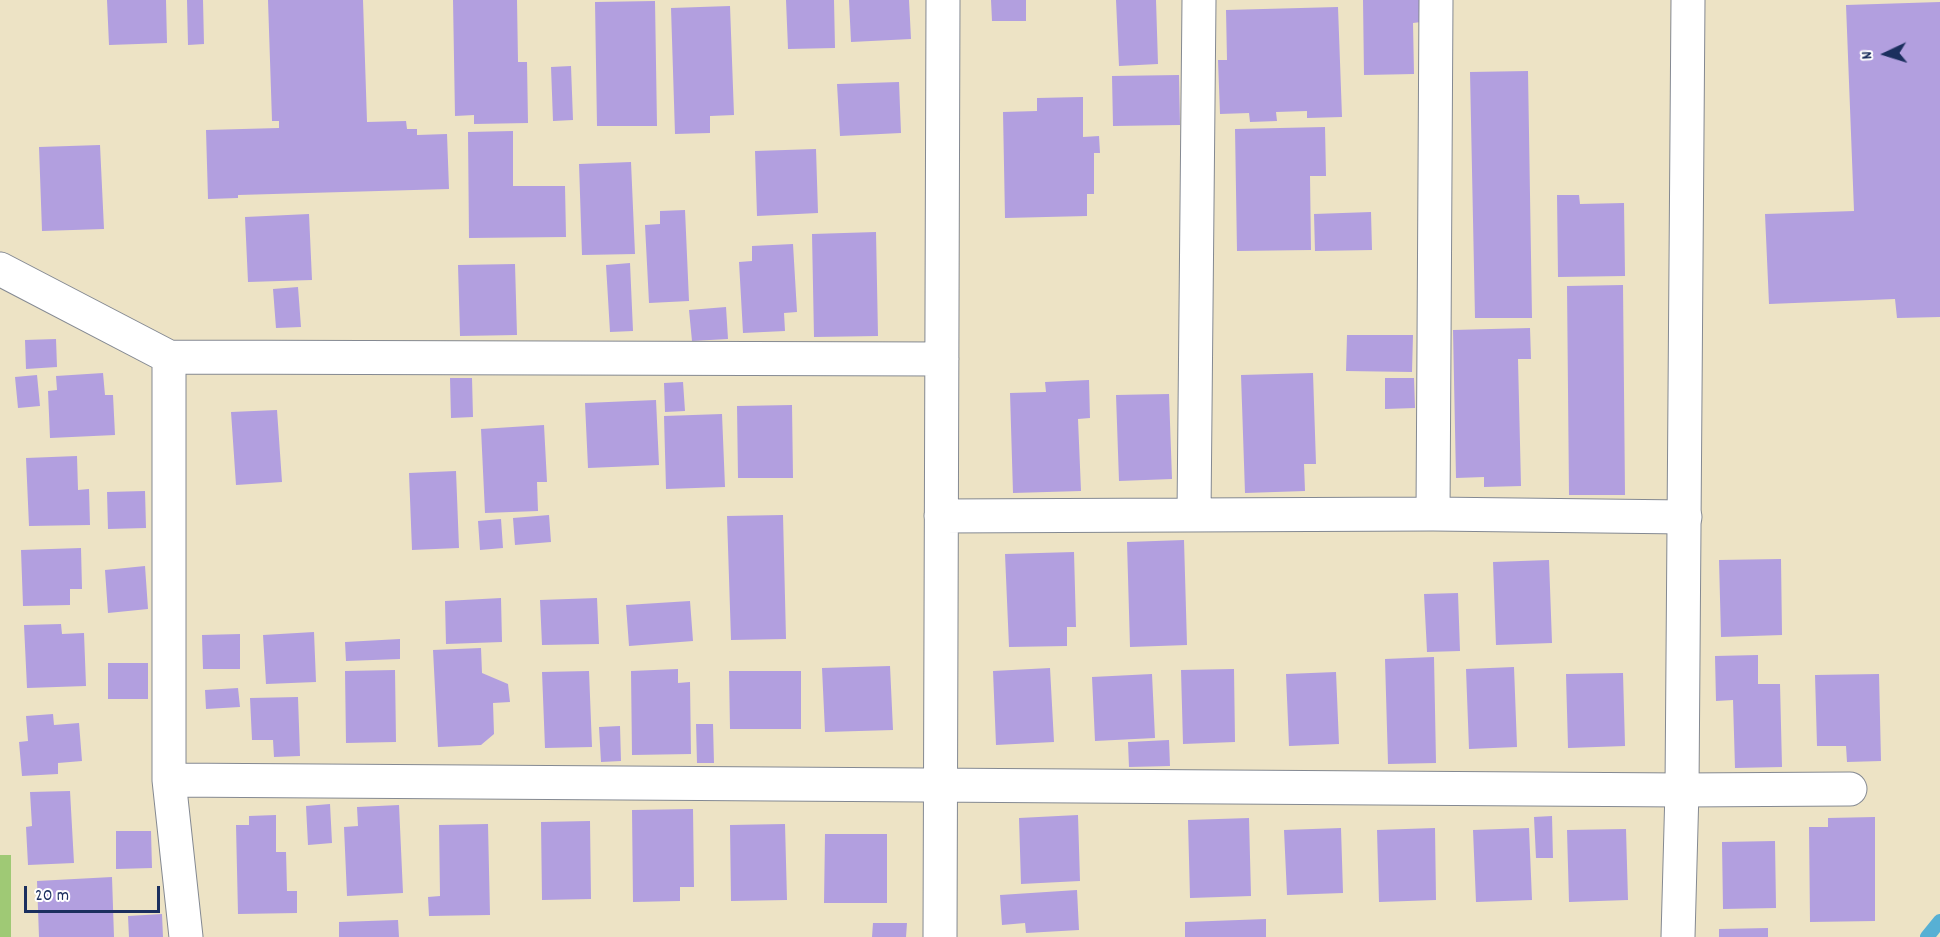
<!DOCTYPE html>
<style>
body{margin:0}
#map{position:relative;width:1940px;height:937px;overflow:hidden;background:#ede3c5;font-family:Dekko,sans-serif}
canvas{display:block}
.north{position:absolute;left:1856px;top:24px;width:60px;height:60px;-webkit-text-stroke:4px #fff;paint-order:stroke;rotate:266deg;font-size:16px;font-weight:700;line-height:24px;text-align:center;color:#1b2f5e}
.north::after{content:'';display:block;margin:auto;width:21px;height:27px;background:#1b2f5e;clip-path:polygon(50% 0,100% 100%,50% 72%,0 100%)}
.scale{position:absolute;left:24px;top:886px;width:136px;height:27px;box-sizing:border-box;border:3px solid #1b2f5e;border-top:0;padding-left:8px;font-size:18px;line-height:21px;white-space:nowrap;color:#1b2f5e;-webkit-text-stroke:4px #fff;paint-order:stroke}
</style>
<div id="map">
<canvas width="1940" height="937"></canvas>
<div class="north">N</div>
<div class="scale">20 m</div>
</div>
<script>
const ctx = document.querySelector('canvas').getContext('2d');
ctx.lineJoin = 'round';
function fill(path, color) { ctx.fillStyle = color; ctx.fill(path, 'evenodd'); }
function trace(path, color, width, dash) { ctx.strokeStyle = color; ctx.lineWidth = width; ctx.lineCap = dash ? 'butt' : 'round'; ctx.setLineDash(dash || []); ctx.stroke(path); }
fill(new Path2D(`
 M0,855H11V937H0Z`), '#9fc975');
trace(new Path2D(`
 M1927,937L1940,921`), '#57b0d4', 14);
fill(new Path2D(`
 M107,0H166L167,43L109,45Z
 M187,0H203L204,44L188,45Z
 M268,0H363L367,122L406,121L407,129H417V135L447,134L449,189L238,195V198L208,199L206,130L279,128V121H272Z
 M453,0H517L518,62H527L528,123L474,124V115L455,116Z
 M786,0H834L835,48L788,49Z
 M849,0H909L911,39L851,42Z
 M991,0H1026V21H992Z
 M1116,0H1156L1158,64L1119,66Z
 M1363,0H1421V22L1413,23L1414,74L1364,75Z
 M655,1L657,126H597L595,2Z
 M1940,2V317L1897,318L1895,299L1769,304L1765,214L1854,211L1846,5Z
 M730,6L734,115L710,116V133L675,134L671,8Z
 M1338,7L1342,117L1307,118V111L1276,112L1277,121L1250,122L1249,113L1220,114L1218,60H1227L1226,10Z
 M571,66L573,120L553,121L551,67Z
 M1528,71L1532,318H1475L1470,72Z
 M1179,75L1180,125L1113,126L1112,76Z
 M899,82L901,133L840,136L837,84Z
 M1083,97V137L1099,136L1100,153H1094V194H1087V216L1005,218L1003,112L1037,111V98Z
 M1325,127L1326,176H1310L1311,250L1237,251L1235,129Z
 M513,131V186H565L566,237L469,238L468,132Z
 M100,145L104,229L42,231L39,147Z
 M816,149L818,213L757,216L755,151Z
 M631,162L635,254L582,255L579,164Z
 M1557,195H1579L1580,204L1624,203L1625,276L1558,277Z
 M685,210L689,301L649,303L645,225L660,224V211Z
 M1371,212L1372,250L1315,251L1314,214Z
 M309,214L312,280L248,282L245,217Z
 M876,232L878,336L814,337L812,234Z
 M793,244L797,312L784,313L785,331L743,333L739,262L752,261V246Z
 M630,263L633,331L610,332L606,265Z
 M515,264L517,335L460,336L458,265Z
 M1623,285L1625,495H1569L1567,286Z
 M298,287L301,327L276,328L273,289Z
 M726,307L728,339L692,341L689,310Z
 M1530,328L1531,359H1518L1521,486L1484,487V477L1456,478L1453,330Z
 M1347,335H1413L1412,372L1346,371Z
 M56,339L57,367L26,369L25,340Z
 M103,373L105,395H113L115,435L50,438L48,391L57,390L56,376Z
 M1313,373L1316,464H1304L1305,491L1245,493L1241,375Z
 M37,375L40,406L18,408L15,377Z
 M450,378H472L473,417L451,418Z
 M1385,378H1414L1415,408L1385,409Z
 M1089,380L1090,418L1078,419L1081,491L1013,493L1010,393L1046,392L1045,382Z
 M683,382L685,411L665,412L664,383Z
 M1169,394L1172,479L1119,481L1116,395Z
 M656,400L659,465L588,468L585,403Z
 M792,405L793,478H738L737,406Z
 M277,410L282,482L236,485L231,412Z
 M722,414L725,487L666,489L664,416Z
 M544,425L547,482H537L538,511L485,513L481,429Z
 M77,456L78,490L89,489L90,525L29,526L26,458Z
 M456,471L459,548L412,550L409,473Z
 M145,491L146,528L108,529L107,492Z
 M549,515L551,542L515,545L513,518Z
 M783,515L786,639L731,640L727,516Z
 M501,519L503,548L480,550L478,521Z
 M1184,540L1187,645L1130,647L1127,542Z
 M81,548L82,589H70V605L23,606L21,550Z
 M1074,552L1076,627H1067V646L1009,647L1005,554Z
 M1781,559L1782,635L1721,637L1719,560Z
 M1549,560L1552,643L1496,645L1493,562Z
 M145,566L148,609L108,613L105,570Z
 M1458,593L1460,651L1427,652L1424,594Z
 M501,598L502,642L446,644L445,601Z
 M597,598L599,644L542,645L540,600Z
 M690,601L693,641L629,646L626,605Z
 M61,624L62,634L84,633L86,686L27,688L24,625Z
 M314,632L316,682L266,684L263,635Z
 M240,634V669H203L202,635Z
 M400,639V659L346,661L345,642Z
 M481,648L482,673L508,684L510,702L493,703L494,734L481,745L438,747L433,650Z
 M1758,655V684H1780L1782,767L1735,768L1733,700L1716,701L1715,656Z
 M1434,657L1436,763L1388,764L1385,659Z
 M108,663H148V699H108Z
 M890,666L893,730L825,732L822,668Z
 M1514,667L1517,747L1469,749L1466,669Z
 M1050,668L1054,742L996,745L993,671Z
 M678,669V683L690,682L691,754L632,755L631,671Z
 M1234,669L1235,742L1183,744L1181,670Z
 M395,670L396,742L346,743L345,671Z
 M589,671L592,747L545,748L542,672Z
 M729,671H801V729H730Z
 M1336,672L1339,744L1289,746L1286,674Z
 M1623,673L1625,746L1568,748L1566,674Z
 M1152,674L1155,738L1095,741L1092,677Z
 M1879,674L1881,761L1847,762L1846,746H1817L1815,675Z
 M238,688L240,707L206,709L205,690Z
 M298,697L300,756L274,757L273,740H252L250,698Z
 M53,714L54,725L79,723L82,761L58,763V774L22,776L19,742L28,741L26,716Z
 M696,724H713L714,763H697Z
 M620,726L621,761L601,762L599,727Z
 M1169,740L1170,766L1129,767L1128,742Z
 M70,791L74,863L28,865L26,827L32,826L30,792Z
 M330,804L332,843L308,845L306,806Z
 M399,805L403,893L347,896L344,827L358,826L357,807Z
 M693,809L694,887H680V901L633,902L632,810Z
 M276,815V852H286L287,891H297V913L238,914L236,825H249V816Z
 M1078,815L1080,881L1021,884L1019,818Z
 M1552,816L1553,858H1536L1534,817Z
 M1875,817V921L1810,922L1809,827H1828V818Z
 M1249,818L1251,896L1190,898L1188,820Z
 M590,821L591,899L542,900L541,822Z
 M488,824L490,915L429,916L428,897L440,896L439,825Z
 M785,824L787,900L731,901L730,825Z
 M1341,828L1343,893L1287,895L1284,830Z
 M1435,828L1436,900L1379,902L1377,830Z
 M1529,828L1532,900L1476,902L1473,830Z
 M1626,829L1628,900L1569,902L1567,830Z
 M116,831H151L152,868L116,869Z
 M825,834H887V903H824Z
 M1775,841L1776,908L1723,909L1722,842Z
 M112,877L114,937H39L37,881Z
 M1077,890L1079,930L1026,933L1025,923L1002,925L1000,895Z
 M162,914L163,937H129L128,916Z
 M1266,919V937H1185V922Z
 M398,920L399,937H339V922Z
 M873,923H907L906,937H872Z
 M1768,928V937H1719V929Z`), '#b29fdf');
const minor = new Path2D(`
 M0,269L169,357L942,359
 M169,357V780L186,937
 M1194,514L1199,0
 M1433,514L1436,0
 M941,516L1433,514L1685,517
 M169,780L1682,790L1850,789
 M940,937L943,0`);
const tertiary = new Path2D(`
 M1678,937L1682,790L1688,0`);
trace(minor, '#848992', 35);
trace(tertiary, '#848992', 35);
trace(minor, '#fff', 33);
trace(tertiary, '#fff', 33);
</script>
